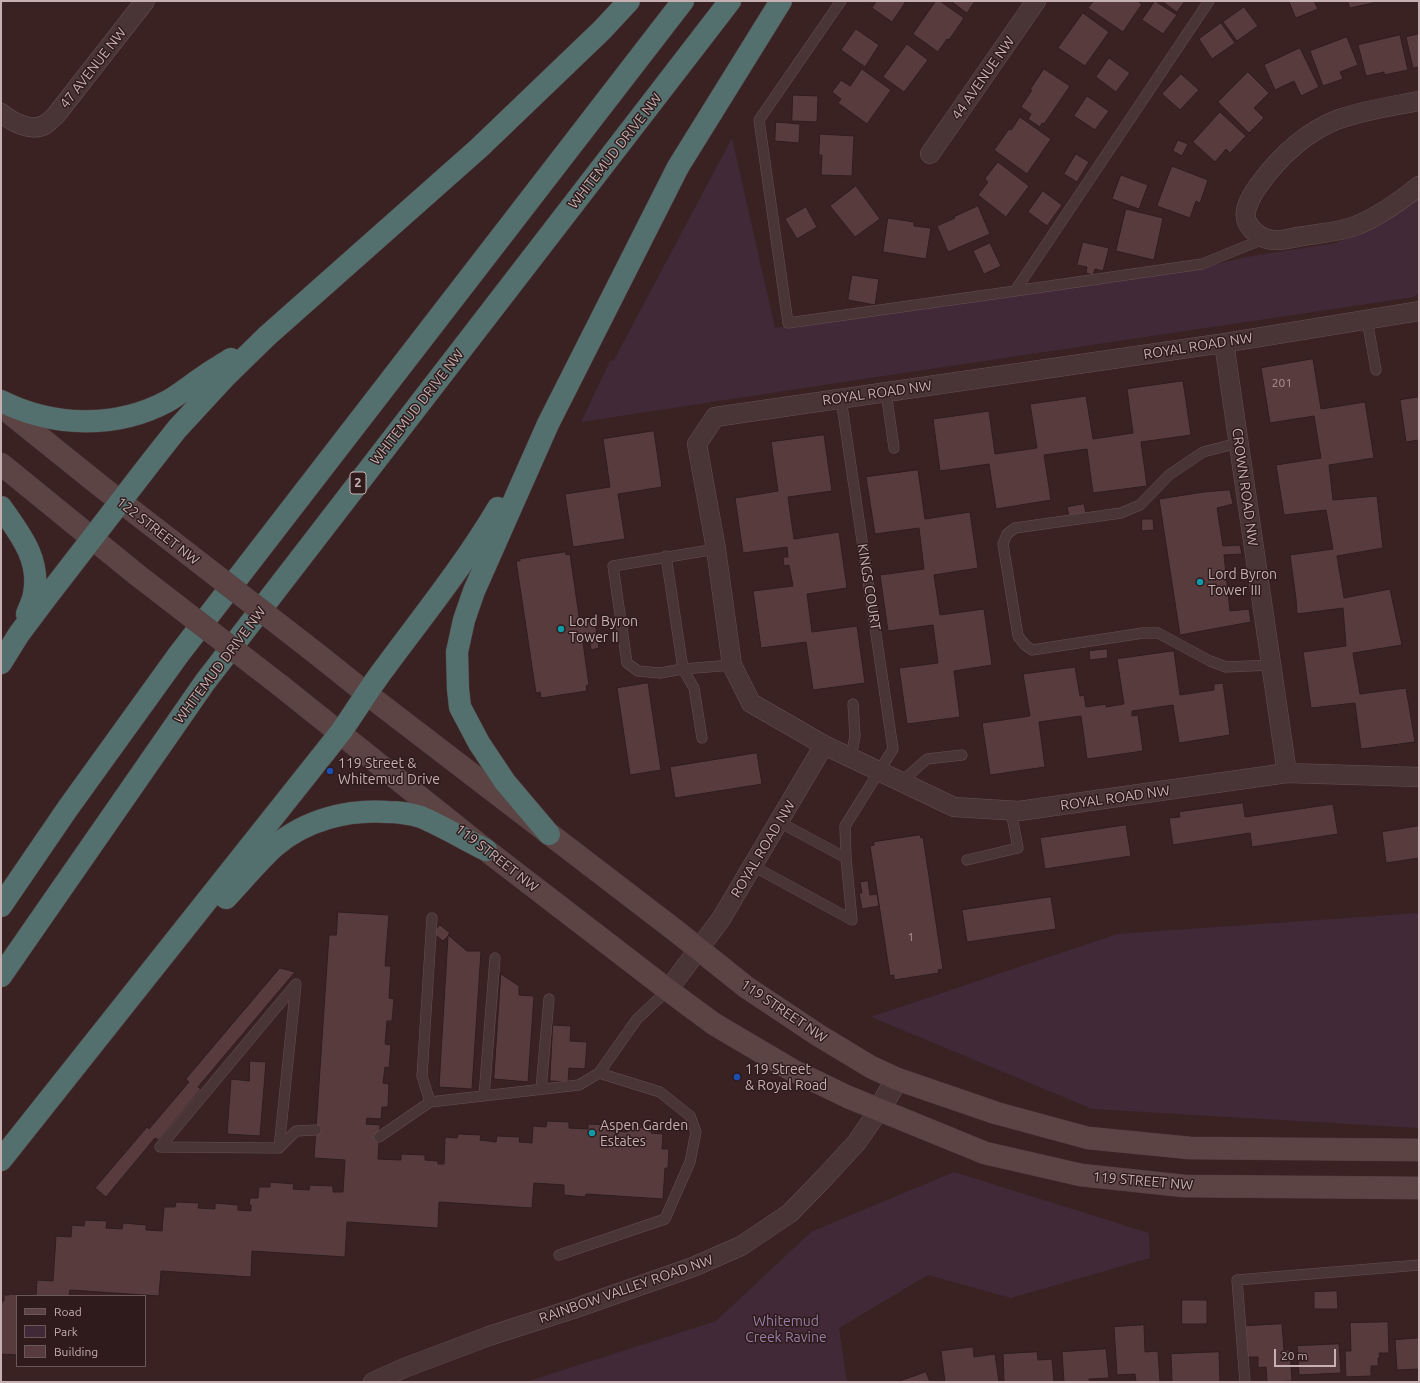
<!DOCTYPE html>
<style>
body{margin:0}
#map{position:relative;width:1420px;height:1383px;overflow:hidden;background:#3a2223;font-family:Ubuntu,sans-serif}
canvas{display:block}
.frame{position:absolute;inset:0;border:2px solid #c6b0b1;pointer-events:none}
.legend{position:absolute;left:16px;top:1295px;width:130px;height:72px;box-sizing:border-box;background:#2f1b1c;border:1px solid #6b5758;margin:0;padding:5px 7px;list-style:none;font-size:12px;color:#c6b0b1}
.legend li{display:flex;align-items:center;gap:8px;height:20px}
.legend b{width:20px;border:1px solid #6b5758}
.scale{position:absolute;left:1274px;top:1349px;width:62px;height:18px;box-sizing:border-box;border:2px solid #c6b0b1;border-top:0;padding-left:5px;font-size:12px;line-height:14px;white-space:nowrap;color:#c6b0b1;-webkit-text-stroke:3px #2f1b1c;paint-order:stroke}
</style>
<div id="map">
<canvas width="1420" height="1383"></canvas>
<div class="frame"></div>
<ul class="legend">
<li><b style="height:5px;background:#5d4444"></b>Road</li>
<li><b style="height:11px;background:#412938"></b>Park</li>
<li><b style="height:11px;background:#583c3d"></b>Building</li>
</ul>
<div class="scale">20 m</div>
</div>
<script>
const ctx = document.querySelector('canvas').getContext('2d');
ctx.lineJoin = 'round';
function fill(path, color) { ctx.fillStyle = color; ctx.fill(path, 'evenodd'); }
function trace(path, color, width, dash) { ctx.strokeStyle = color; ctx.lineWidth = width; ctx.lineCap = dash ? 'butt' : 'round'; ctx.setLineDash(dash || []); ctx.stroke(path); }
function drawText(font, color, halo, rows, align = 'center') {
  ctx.font = font + ' Ubuntu,sans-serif'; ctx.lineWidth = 3; ctx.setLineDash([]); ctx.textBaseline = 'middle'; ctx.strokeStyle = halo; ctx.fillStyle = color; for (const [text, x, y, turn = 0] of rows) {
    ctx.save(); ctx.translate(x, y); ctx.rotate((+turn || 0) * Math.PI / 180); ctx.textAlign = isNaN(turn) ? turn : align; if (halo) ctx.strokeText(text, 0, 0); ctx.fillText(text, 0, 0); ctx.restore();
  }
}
fill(new Path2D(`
 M732,138L775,328L1015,291L1196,269L1246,257L1335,243L1380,225L1419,198V293L1414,297L850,381L581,422L610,361L614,360Z
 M1419,913V1128L1092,1109L871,1017L1117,934Z
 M954,1172L1149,1233L1150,1258L1011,1298L928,1275L839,1328L847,1382H526L716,1321L811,1232Z`), '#412938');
const building = new Path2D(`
 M877,1H903L905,3L892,22L872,8Z
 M936,1H940L964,18L949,40L947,39L938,52L913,34Z
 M951,1H975L967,13Z
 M1094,1H1137L1142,4L1123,32L1088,8Z
 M1155,1L1177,15L1163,34L1142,20Z
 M1162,1H1185L1177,12Z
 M1289,1H1314L1318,9L1296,18Z
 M1348,1H1373V3L1350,8Z
 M1244,7L1258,26L1237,41L1223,22Z
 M1083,13L1109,32L1085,66L1058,48Z
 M1221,23L1235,43L1212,59L1199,39Z
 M856,29L879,45L865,67L841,50Z
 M1419,34V67L1413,68L1406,37Z
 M1400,35L1408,70L1384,75V72L1366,76L1358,45Z
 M1347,37L1358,65L1340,72L1343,79L1323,86L1310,51Z
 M907,44L928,60L904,92L883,77Z
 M1300,48L1319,87L1301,96L1294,81L1275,90L1264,65Z
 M1109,58L1130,73L1116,92L1096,77Z
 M862,69L891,90L867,124L838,103L841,99L832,92L841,80L850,86Z
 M1044,69L1070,86L1044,124L1042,123L1040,127L1028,119L1031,114L1021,107L1032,90H1030Z
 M1248,72L1269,93L1254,108L1264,118L1249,133L1218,102Z
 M1181,74L1199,90L1180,110L1162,94Z
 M793,95L818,96L817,122L792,121Z
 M1087,96L1109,111L1095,130L1074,116Z
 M1220,112L1246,136L1230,153L1226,149L1215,162L1193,142Z
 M1020,117L1051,139L1027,174L994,150L1009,129L1011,130Z
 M776,122L800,124L799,143L775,141Z
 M820,134L854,136L852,176L821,175L822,155H819Z
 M1178,140L1188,144L1182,156L1173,151Z
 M1076,154L1089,162L1077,182L1064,174Z
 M998,162L1029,186L1006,217L978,195L988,182L985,179Z
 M1172,166L1208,180L1200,203L1196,201L1190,218L1157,206Z
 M1121,175L1148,185L1139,209L1112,199Z
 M856,186L880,219L855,237L830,206Z
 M1043,191L1062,205L1047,226L1028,212Z
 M978,206L990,234L948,252L937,226L955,218L954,217Z
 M806,207L817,227L797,239L785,219Z
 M1126,209L1163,218L1154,260L1116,251Z
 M888,218L914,222V226L931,228L926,259L883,252Z
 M1083,242L1109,248L1103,271L1095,269L1093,275L1086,273L1087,267L1077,265Z
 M990,243L1001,266L984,274L973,251Z
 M852,275L879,279L875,305L848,300Z
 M1313,359L1321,409L1365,402L1374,458L1329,465L1333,500L1377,496L1383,548L1337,556L1344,598L1390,589L1402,645L1353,653L1360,694L1406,688L1415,742L1361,749L1355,703L1311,708L1303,652L1346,646L1343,608L1297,614L1296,599L1290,555L1333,549L1326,510L1284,515L1276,465L1321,458L1314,416L1270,423L1261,368Z
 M1183,381L1191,435L1141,442L1147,486L1093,493L1087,449L1044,455L1051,500L996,509L989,464L940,471L933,419L989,411L995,454L1037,448L1030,404L1086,396L1093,439L1133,433L1127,389Z
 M1419,397V440L1406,442L1400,400Z
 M654,431L662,487L618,494L625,539L573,547L565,494L610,487L603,439Z
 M824,435L832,491L788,497L794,539L839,532L847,588L807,594L812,632L857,626L865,683L813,690L806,642L761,648L753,591L793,586L789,565L784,566L783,557H788L787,547L743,553L735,498L778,491L771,442Z
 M918,470L925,519L970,512L978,568L934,575L940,615L984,609L992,665L954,671L960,717L907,724L899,668L938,663L933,625L888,631L880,575L924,569L919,528L875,534L866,477Z
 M1230,490L1233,504L1217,508L1223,546L1240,545L1242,554L1224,555L1230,611L1249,609L1251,622L1180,635L1159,499L1204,492Z
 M1084,504L1086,513L1069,516L1067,507Z
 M1142,519H1153L1154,530L1142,531Z
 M566,552V555L570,554L580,623L595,621L599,648L591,650L589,635L582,636L589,685L586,686L587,691L541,698L540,692L536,693L516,561H520V559Z
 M1107,649L1108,658L1090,660L1089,651Z
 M1174,651L1180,695L1214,690V684L1223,683L1230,735L1179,743L1173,705L1132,711V716L1138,715L1143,751L1087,759L1081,716L1039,722L1045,767L990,775L982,723L1030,716L1023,674L1075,667L1080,696L1084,695L1086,707L1106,704V707L1124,704L1117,659Z
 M648,683L661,770L630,775L617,688Z
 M757,753L762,784L675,798L670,767Z
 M1243,803L1245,817L1333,804L1338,834L1252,847L1250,833L1173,845L1169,818L1180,817L1179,812Z
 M1126,825L1131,856L1045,869L1040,838Z
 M1419,826V858L1386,863L1382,832Z
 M920,835L921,838L923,837L943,969L938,970L939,973L894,980V975L890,976L870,846L874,845V842Z
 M868,881L870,895L877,894L879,906L862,909L859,893H862L860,882Z
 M1051,897L1056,929L967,942L962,910Z
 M338,912L389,915L385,966H391L389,998L394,999L392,1021H387L385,1044L391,1045L389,1068L385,1067L383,1083L389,1084L388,1107H382L381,1119L367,1118L366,1124L380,1125L378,1159L401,1160V1154L425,1155V1160L438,1161V1164H444L445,1137L457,1138L458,1134L481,1135L480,1140L496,1142L497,1136L520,1137L519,1142L532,1143L533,1126L546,1127L547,1121L569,1122V1128L588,1129V1124L612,1125L611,1131L627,1132V1127L651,1128V1133L663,1134L662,1149H669L668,1168H665L663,1199L586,1194L585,1197L564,1195V1185L534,1183L532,1208L439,1202L438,1228L347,1222L345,1257L252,1251L251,1277L161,1271L159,1296L70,1290L69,1296H17V1355L1,1354V1311L2,1301H4V1295H9V1294L36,1295L37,1280L53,1281L56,1236L71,1237L72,1225L84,1226L85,1220L107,1221L106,1228L122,1229L123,1223L146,1225V1230L162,1231L164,1207H175L176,1202L199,1203L198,1208L215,1209V1203L238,1205V1210L251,1211V1205H249L250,1198H258L259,1187H270V1182L294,1184L293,1189L309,1190L310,1185L333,1186V1192H343L345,1160L314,1158L329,935H336Z
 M440,925L450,933L448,935L467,951H481L472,1089L439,1087L448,936L443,941L433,933Z
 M280,968L295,972L198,1087L201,1089L159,1140L155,1138L106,1197L95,1188L147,1127L149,1129L189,1082L186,1079Z
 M501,974L519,986V995L534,996L528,1082L494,1079Z
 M553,1025L571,1026L570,1041L587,1042L585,1069L569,1068L568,1082L550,1081Z
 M250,1061L266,1062L260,1136L227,1134L231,1079L249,1081Z
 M1337,1291L1338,1309H1314V1292Z
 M1182,1300H1207V1324H1182Z
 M1388,1322L1389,1353H1379L1380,1358H1378V1366H1371V1376L1346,1377L1345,1351H1351L1350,1323Z
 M1282,1324L1284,1350H1290L1292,1381L1267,1382L1266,1367L1258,1368V1357H1246L1245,1326Z
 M1144,1325L1145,1352L1158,1351L1160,1382H1136L1135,1374L1117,1375L1114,1327Z
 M1419,1338V1369L1397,1370L1395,1340Z
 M1339,1344L1341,1373L1299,1375L1297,1346Z
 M973,1347L974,1357L995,1354L999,1382H945L941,1351Z
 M1106,1349L1109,1378L1089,1379V1382H1064L1062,1352Z
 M1037,1352L1038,1360L1052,1359L1054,1382H1004L1003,1354Z
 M1219,1352L1220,1382H1172L1171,1354Z
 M926,1372L930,1382H897Z`);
fill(building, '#583c3d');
trace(building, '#311d1e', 1);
const service = new Path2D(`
 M841,1L759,120L788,323L1015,291
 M1209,1L1015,291L1202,264L1266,238
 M1367,320L1376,370
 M886,392L894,448
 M841,399L893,749L845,826L846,858
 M1238,443L1203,452L1169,475L1140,505L1121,513L1015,528L1007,534L1003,544L1018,636L1025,645L1032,650L1143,633H1158L1210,661L1226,667L1271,665
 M716,549L613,566L627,663L638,671L660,673L683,669L732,665
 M666,556L683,669L694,688L702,738
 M851,758L855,736L853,704
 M901,782L927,759L962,755
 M967,860L1018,848L1011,811
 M753,866L852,920L846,858L779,822
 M432,918L422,1076L430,1102L579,1085L599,1073L637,1019L668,990
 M541,1089L549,999
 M484,1096L495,958
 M379,1137L430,1102
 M279,1148L160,1147L296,984L279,1148L296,1131L316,1130
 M559,1255L665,1219L690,1162L696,1132L690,1116L660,1092L599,1073
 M1245,1382L1237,1280L1419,1265`);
const minor = new Path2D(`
 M1419,101C1393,106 1365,110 1339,119C1305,132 1279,157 1258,186C1252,195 1242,210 1247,222C1252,232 1263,240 1274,240C1284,241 1294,237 1304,236C1320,233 1339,232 1355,226C1378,217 1399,202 1419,186
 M1,113C12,122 32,133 46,124C50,121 53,118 56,115L145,1
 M930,154L1036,1
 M1419,311L1224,343L715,417L697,444L716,549L732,665L751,703L824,745L954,807L1019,811L1287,773L1419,777
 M1224,343L1287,773
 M668,990L721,919L824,745
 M373,1382L404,1368L489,1336L573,1309L693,1267L741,1246L790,1213L824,1178L857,1142L879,1110`);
const tertiary = new Path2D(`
 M879,1110L897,1079`);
const secondary = new Path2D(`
 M1,406L103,488L169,539
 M1,464L136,574
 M317,654L367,694L676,931L746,987L818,1035L871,1067L897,1079L996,1113L1088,1138L1190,1148L1419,1150
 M281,686L486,850L668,990L714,1024L792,1070L848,1097L985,1153L1081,1175L1184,1186L1419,1188`);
const motorway = new Path2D(`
 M1,401C53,427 116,429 168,401C180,394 191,385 203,377C212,370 222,365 231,359
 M1,507C19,533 41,559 34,594C33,601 29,608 27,614
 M1,663L19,634L46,598L151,462L177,429L225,377L267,336L479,148L602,30L629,1
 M549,834L505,782L479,743L460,707L458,689L457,652L464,620L474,591L548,424L678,167L781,1
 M226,898C242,881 257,863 274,847C305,820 348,809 388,812C399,812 411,814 421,817C442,826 466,840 486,850
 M1,906L68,808L179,654L683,1
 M1,976L205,682L730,1
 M1,1160L340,733C353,715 365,695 378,677C419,621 463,567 498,508`);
trace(service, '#655051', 11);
trace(minor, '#655051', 20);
trace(tertiary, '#655051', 23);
trace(secondary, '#533f40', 23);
trace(motorway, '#523d3e', 23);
trace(service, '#4a3536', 10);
trace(minor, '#4a3536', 19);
trace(tertiary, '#4a3536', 22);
trace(secondary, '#5d4444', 22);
trace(motorway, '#53706f', 22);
const secondaryBridge = new Path2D(`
 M169,539L317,654
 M136,574L281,686`);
trace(secondaryBridge, '#533f40', 23, []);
trace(secondaryBridge, '#5d4444', 22);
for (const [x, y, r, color] of [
 [1200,582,4,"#0f9aa8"],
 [561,629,4,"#0f9aa8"],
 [330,771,4,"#1a4fb4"],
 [737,1077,4,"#1a4fb4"],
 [592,1133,4,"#0f9aa8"]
]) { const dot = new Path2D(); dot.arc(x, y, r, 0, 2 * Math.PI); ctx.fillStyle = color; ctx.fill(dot); trace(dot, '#2f1b1c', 1.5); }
drawText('12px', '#aa9394', null, [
 ["201",1282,383],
 ["1",911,937]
]);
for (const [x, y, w] of [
 [358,483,16]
]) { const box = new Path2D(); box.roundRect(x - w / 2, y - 11, w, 22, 3); ctx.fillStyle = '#2f1b1c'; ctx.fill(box); trace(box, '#c6b0b1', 1); }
drawText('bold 13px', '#c6b0b1', null, [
 ["2",358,483]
]);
drawText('14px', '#c6b0b1', '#2f1b1c', [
 ["47 AVENUE NW",93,68,-52],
 ["44 AVENUE NW",983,78,-55],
 ["WHITEMUD DRIVE NW",615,151,-52],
 ["ROYAL ROAD NW",1198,346,-9],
 ["ROYAL ROAD NW",877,393,-8],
 ["WHITEMUD DRIVE NW",417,407,-52],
 ["CROWN ROAD NW",1245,487,82],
 ["122 STREET NW",158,531,38],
 ["KINGS COURT",869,587,81],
 ["WHITEMUD DRIVE NW",220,665,-53],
 ["ROYAL ROAD NW",1115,798,-8],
 ["ROYAL ROAD NW",763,849,-59],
 ["119 STREET NW",497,858,38],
 ["119 STREET NW",784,1011,34],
 ["119 STREET NW",1143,1181,5],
 ["RAINBOW VALLEY ROAD NW",626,1289,-19]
]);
drawText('14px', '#c6b0b1', '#2f1b1c', [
 ["Lord Byron",1208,574],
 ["Tower III",1208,590],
 ["Lord Byron",569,621],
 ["Tower II",569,637],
 ["119 Street &",338,763],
 ["Whitemud Drive",338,779],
 ["119 Street",745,1069],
 ["& Royal Road",745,1085],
 ["Aspen Garden",600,1125],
 ["Estates",600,1141]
], 'left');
drawText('14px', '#967fa7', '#2f1b1c', [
 ["Whitemud",786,1321],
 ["Creek Ravine",786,1337]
]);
</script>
